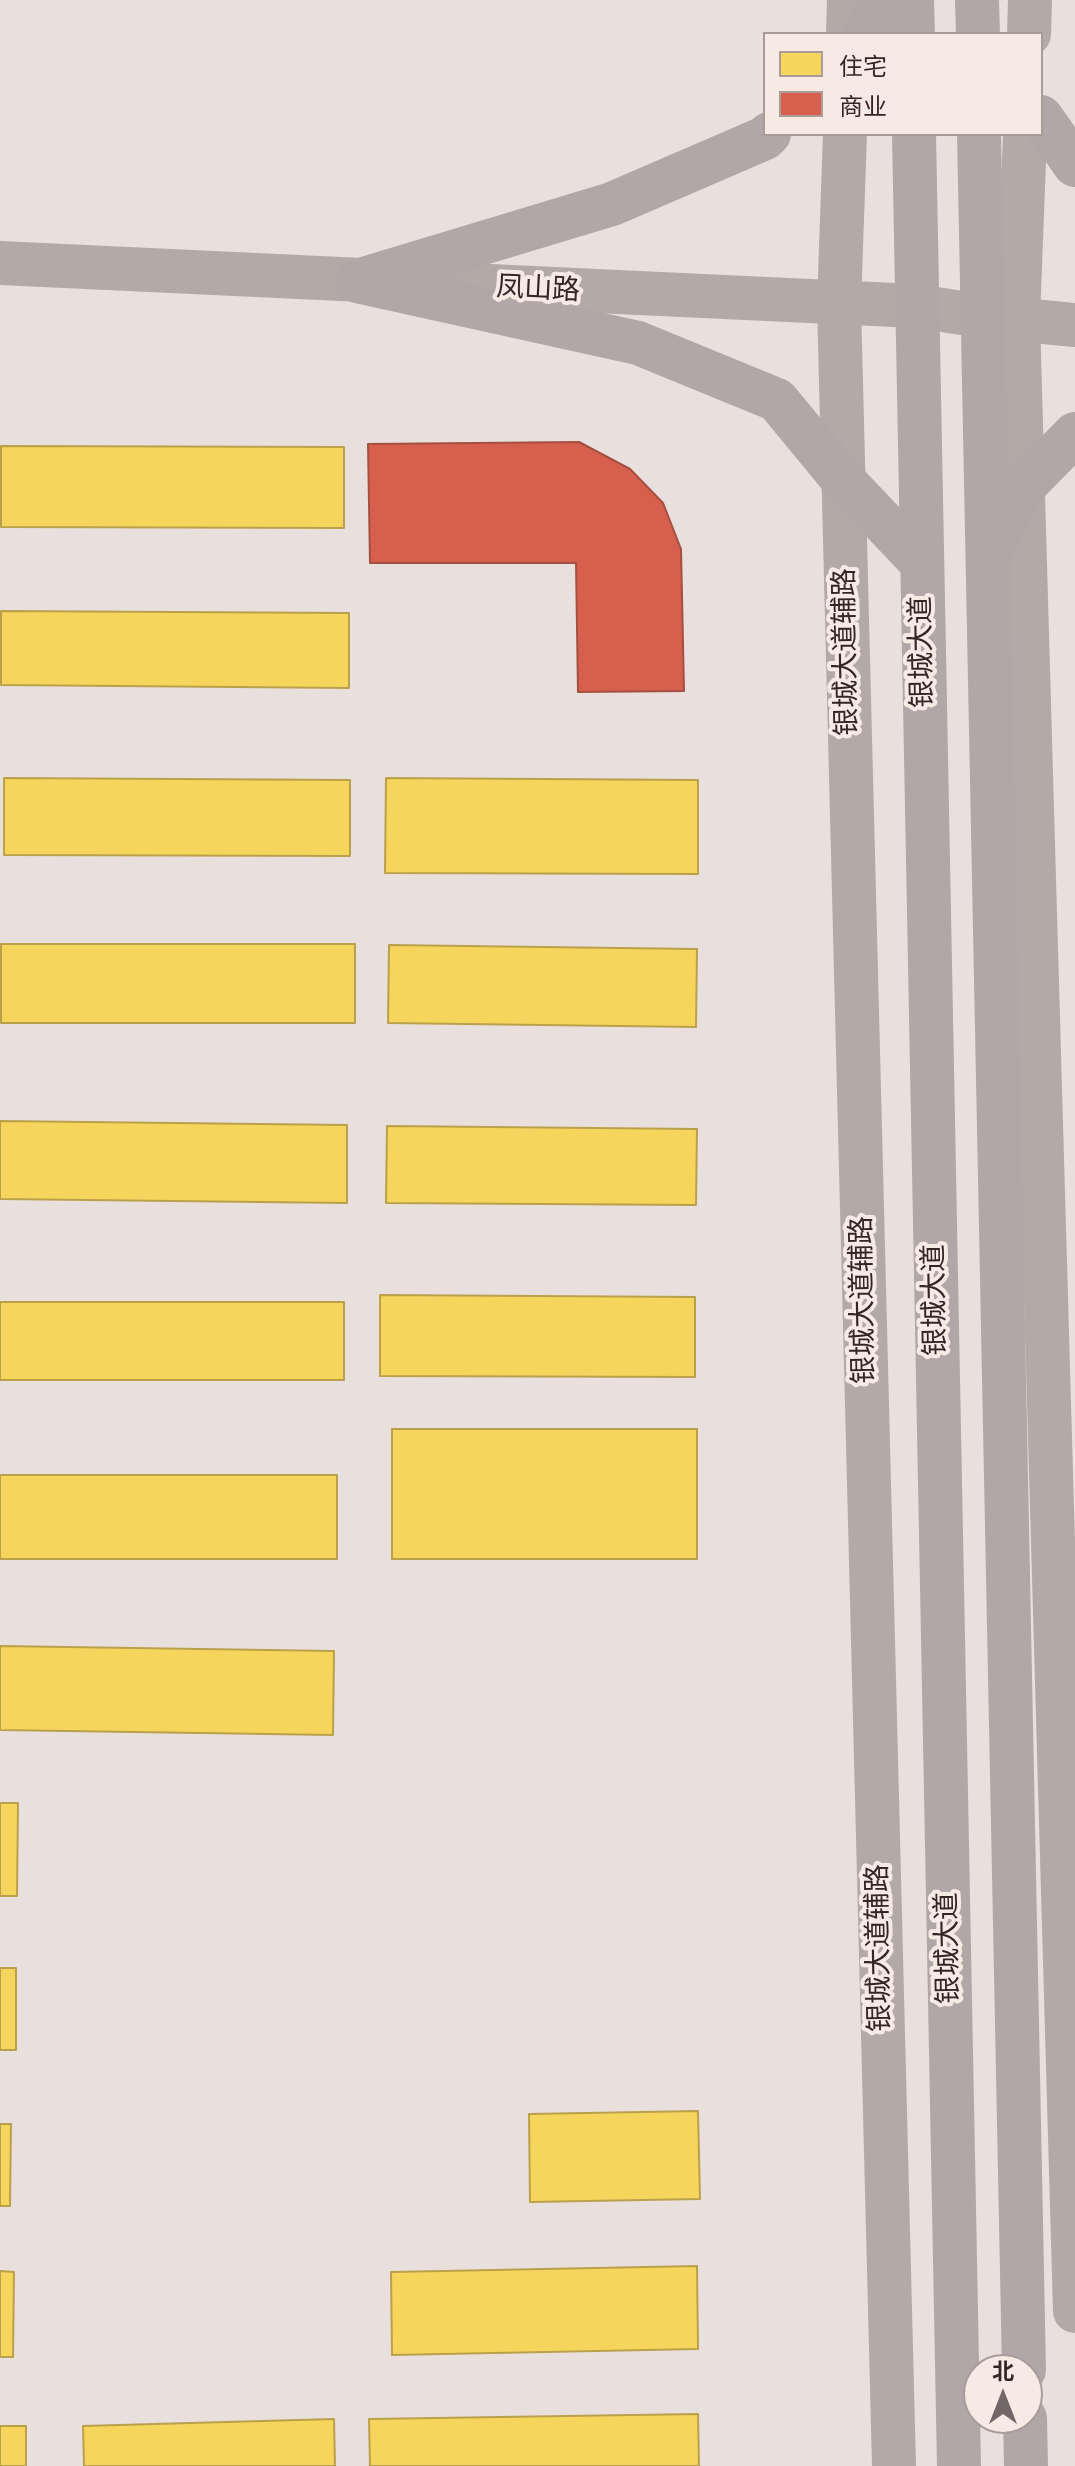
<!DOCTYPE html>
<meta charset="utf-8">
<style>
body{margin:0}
#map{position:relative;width:1075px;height:2466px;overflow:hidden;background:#e9e0dd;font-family:Signika,"Noto Sans SC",sans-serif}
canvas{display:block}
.legend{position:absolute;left:763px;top:32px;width:280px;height:104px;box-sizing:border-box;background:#f7e9e4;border:2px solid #a89b98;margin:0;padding:10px 14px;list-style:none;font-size:24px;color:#322626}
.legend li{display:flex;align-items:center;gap:16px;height:40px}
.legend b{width:40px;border:2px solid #a89b98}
.north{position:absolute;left:963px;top:2354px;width:80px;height:80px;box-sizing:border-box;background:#f7e9e4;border:2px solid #a89b98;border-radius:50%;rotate:0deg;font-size:22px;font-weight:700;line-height:32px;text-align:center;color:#322626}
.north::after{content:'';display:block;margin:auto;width:28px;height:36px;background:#726766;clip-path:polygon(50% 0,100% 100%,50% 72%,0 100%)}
</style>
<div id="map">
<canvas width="1075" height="2466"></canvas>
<ul class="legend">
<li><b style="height:22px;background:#f6d55c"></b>住宅</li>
<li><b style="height:22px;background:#d6604d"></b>商业</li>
</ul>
<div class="north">北</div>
</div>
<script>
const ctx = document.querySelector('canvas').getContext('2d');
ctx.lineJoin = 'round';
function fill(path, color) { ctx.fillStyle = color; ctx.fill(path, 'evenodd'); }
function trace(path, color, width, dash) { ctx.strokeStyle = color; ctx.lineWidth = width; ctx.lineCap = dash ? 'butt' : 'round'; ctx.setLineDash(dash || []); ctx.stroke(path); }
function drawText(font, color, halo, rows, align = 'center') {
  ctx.font = font + ' Signika,"Noto Sans SC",sans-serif'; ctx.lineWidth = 8; ctx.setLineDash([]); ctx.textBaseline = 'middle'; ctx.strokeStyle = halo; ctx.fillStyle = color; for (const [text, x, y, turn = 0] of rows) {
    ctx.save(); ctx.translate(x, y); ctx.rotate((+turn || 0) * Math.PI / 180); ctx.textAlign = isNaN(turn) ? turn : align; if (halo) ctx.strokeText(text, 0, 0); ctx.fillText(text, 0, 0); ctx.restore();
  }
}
const homes = new Path2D(`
 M1,446L344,447V528L1,527Z
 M1,611L349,613V688L1,685Z
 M4,778L350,780V856L4,855Z
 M386,778L698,780V874L385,873Z
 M1,944H355V1023H1Z
 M389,945L697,949L696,1027L388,1023Z
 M0,1121L347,1125V1203L0,1199Z
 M387,1126L697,1129L696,1205L386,1203Z
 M380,1295L695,1297V1377L380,1376Z
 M0,1302H344V1380H0Z
 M392,1429H697V1559H392Z
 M0,1475H337V1559H0Z
 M0,1646L334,1651L333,1735L0,1730Z
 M0,1803H18L17,1896H0Z
 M0,1968H16V2050H0Z
 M698,2111L700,2199L530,2202L529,2114Z
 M0,2124H11L10,2206H0Z
 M697,2266L698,2349L392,2355L391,2272Z
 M0,2271L14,2272L13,2357H0Z
 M698,2414L699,2466H370L369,2419Z
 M334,2419L335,2466H84L83,2426Z
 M0,2426H26V2466H0Z`);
fill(homes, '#f6d55c');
trace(homes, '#bba04c', 2);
const shops = new Path2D(`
 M579,442L630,469L663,503L681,549L684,691L578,692L576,563H370L368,444Z`);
fill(shops, '#d6604d');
trace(shops, '#a54f41', 2);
trace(new Path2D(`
 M848,34L849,0
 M1029,34L1030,0
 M845,134L839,304L894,2466
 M1025,134L1018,319L1075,2311
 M0,263L916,306L982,316L1075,325`), '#b3a9a7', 44);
trace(new Path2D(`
 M912,0L913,34
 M977,0L978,34
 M864,34L888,0
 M1041,117L1075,165
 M769,134L765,138L612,204L357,281L638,343L777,400L843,480L921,562
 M914,134L959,2466
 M979,134L1024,2370
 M990,551L1023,487L1075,434
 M1025,2418L1026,2466`), '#b1a7a6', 44);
drawText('28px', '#322626', '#f7e9e4', [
 ["凤山路",538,290,3],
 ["银城大道辅路",847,652,-91],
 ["银城大道",923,652,-91],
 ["银城大道辅路",864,1300,-91],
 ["银城大道",936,1300,-91],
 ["银城大道辅路",880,1948,-91],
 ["银城大道",949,1948,-91]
]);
</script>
